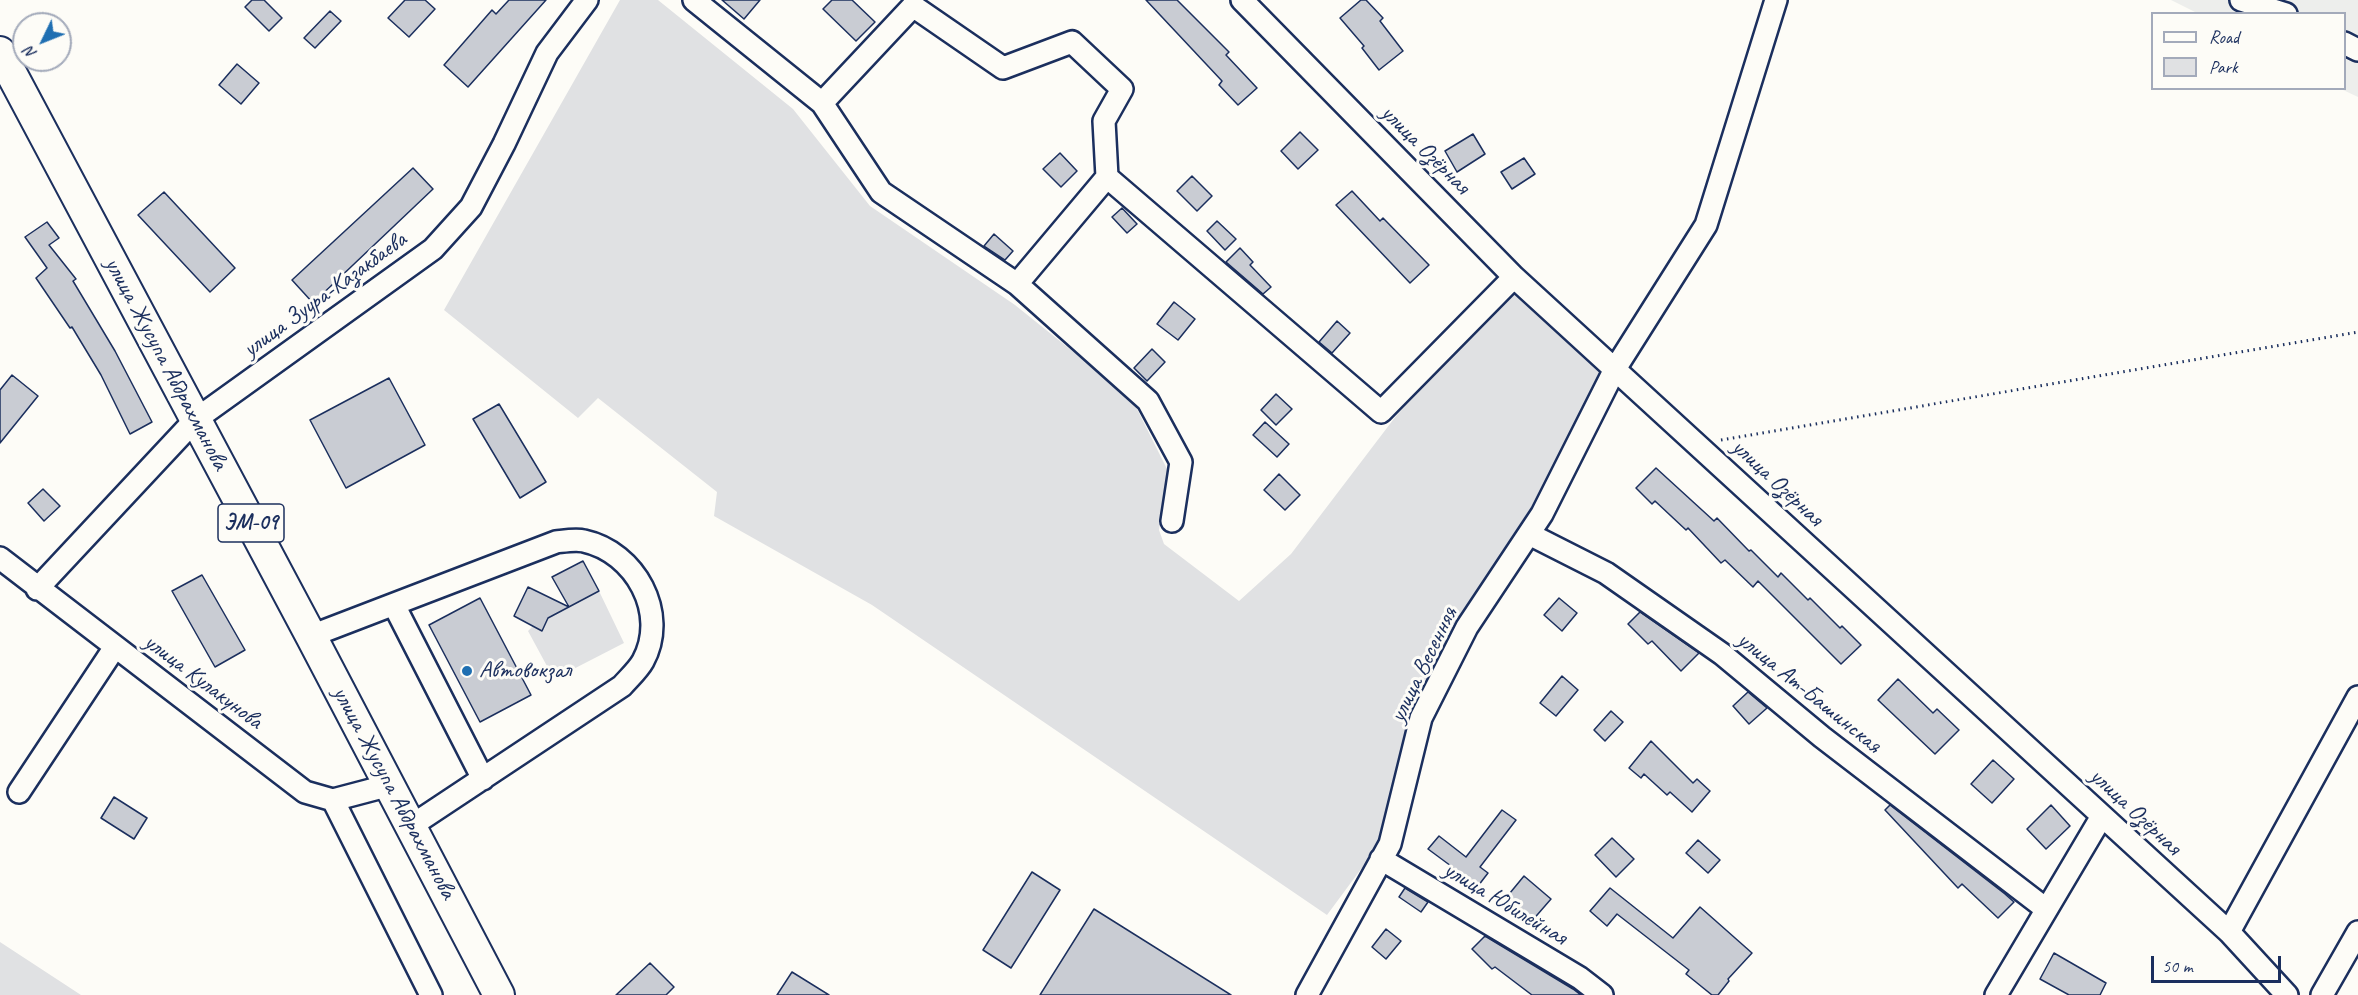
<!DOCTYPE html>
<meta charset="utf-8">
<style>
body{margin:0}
#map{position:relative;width:2358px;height:995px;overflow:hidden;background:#fdfcf7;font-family:Caveat,sans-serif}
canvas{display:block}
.legend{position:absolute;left:2151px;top:12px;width:195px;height:78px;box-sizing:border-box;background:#fdfcf7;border:2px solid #a3aaba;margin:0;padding:8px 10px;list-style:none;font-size:18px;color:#1b2f5e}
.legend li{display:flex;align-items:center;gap:12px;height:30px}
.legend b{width:30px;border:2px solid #a3aaba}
.north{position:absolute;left:12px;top:12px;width:60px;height:60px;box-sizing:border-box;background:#fdfcf7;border:2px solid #a3aaba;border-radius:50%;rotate:227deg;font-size:16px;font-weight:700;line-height:24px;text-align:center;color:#1b2f5e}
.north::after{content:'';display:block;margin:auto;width:21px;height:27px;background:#1f6fb2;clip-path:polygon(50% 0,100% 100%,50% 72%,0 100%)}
.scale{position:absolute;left:2151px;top:956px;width:130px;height:27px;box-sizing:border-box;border:3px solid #1b2f5e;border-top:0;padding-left:8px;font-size:18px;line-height:21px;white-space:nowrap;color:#1b2f5e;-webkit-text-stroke:4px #fdfcf7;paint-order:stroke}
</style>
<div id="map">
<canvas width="2358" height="995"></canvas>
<ul class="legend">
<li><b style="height:8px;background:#fdfcf7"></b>Road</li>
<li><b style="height:16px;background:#e0e1e3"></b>Park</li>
</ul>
<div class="north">N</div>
<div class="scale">50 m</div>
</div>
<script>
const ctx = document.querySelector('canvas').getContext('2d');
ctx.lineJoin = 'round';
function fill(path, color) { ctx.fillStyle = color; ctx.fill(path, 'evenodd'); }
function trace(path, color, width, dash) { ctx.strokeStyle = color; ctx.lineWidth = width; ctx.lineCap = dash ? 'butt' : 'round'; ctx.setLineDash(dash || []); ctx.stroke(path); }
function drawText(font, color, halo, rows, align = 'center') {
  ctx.font = font + ' Caveat,sans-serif'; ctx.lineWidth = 6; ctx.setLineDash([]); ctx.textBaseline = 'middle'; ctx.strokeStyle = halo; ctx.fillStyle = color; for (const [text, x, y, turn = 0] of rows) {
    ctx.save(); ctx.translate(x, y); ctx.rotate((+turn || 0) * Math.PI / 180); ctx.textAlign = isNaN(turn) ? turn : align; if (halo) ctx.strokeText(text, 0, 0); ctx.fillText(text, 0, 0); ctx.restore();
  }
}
fill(new Path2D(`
 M2171,0H2358V97L2341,89L2344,88V14L2197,13Z`), '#edeeec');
fill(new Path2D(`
 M620,0H658L793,109L870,206L1015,305L1132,399L1168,471L1159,530L1164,544L1239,601L1291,554L1396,416L1513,288L1603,370L1536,506L1483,587L1424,686L1407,729L1381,842L1327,915L872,605L714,516L717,492L598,398L578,418L444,310Z
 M599,591L624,643L554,679L528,631L533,626L542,630L548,617Z
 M0,942L81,995H0Z`), '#e0e1e3');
const building = new Path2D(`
 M252,0H264L282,18L269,31L245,7Z
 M405,0H425L435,9L409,37L388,18Z
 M509,0H546L468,87L444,65L492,10L496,14Z
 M722,0H760L744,19Z
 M832,0H852L875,22L856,41L823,9Z
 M1146,0H1177L1229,52L1226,55L1257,88L1238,105L1219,85L1222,81Z
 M1361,0H1366L1383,18L1380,21L1403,51L1379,70L1362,48L1364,46L1340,18Z
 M330,11L341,21L315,48L304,38Z
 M237,64L259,83L241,104L219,85Z
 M1300,132L1318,150L1298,169L1281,151Z
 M1473,134L1485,154L1457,172L1445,151Z
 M1060,153L1077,171L1061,187L1043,169Z
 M1524,158L1535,174L1512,189L1501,172Z
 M413,168L433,189L313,303L292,280Z
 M1192,176L1212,196L1197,211L1177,191Z
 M1352,191L1380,221L1383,218L1429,265L1410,283L1336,205Z
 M164,192L235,268L210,292L138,215Z
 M1122,208L1137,224L1127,233L1112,217Z
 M1217,221L1236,239L1225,250L1207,231Z
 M47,222L59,238L49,245L76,279L73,281L115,351L152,422L130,434L101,375L72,327L70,328L36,278L47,268L25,237Z
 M994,234L1013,251L1005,260L984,246Z
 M1240,248L1253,262L1250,265L1271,287L1263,294L1226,262Z
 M1174,302L1195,319L1178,340L1157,324Z
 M1337,321L1350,333L1332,353L1319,342Z
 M1152,349L1165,362L1147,381L1134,368Z
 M12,375L38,396L0,443V390Z
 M389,378L425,445L346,488L310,420Z
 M1276,394L1292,409L1276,425L1261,410Z
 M499,404L546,482L520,498L473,419Z
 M1265,422L1289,444L1277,457L1253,435Z
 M1656,468L1714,521L1717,518L1749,551L1751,550L1778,577L1781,573L1808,600L1810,598L1840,628L1842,626L1861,645L1841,664L1758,581L1753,587L1725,560L1721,563L1688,528L1686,530L1655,501L1652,504L1636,488Z
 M1279,474L1300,495L1285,510L1264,490Z
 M43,489L60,506L44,521L28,503Z
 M583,561L599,591L548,618L542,631L514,616L528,587L569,607L552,577Z
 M202,575L245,650L215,667L172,591Z
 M480,598L531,695L480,722L429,625Z
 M1559,598L1577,613L1562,631L1544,615Z
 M1640,612L1699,653L1681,671L1652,641L1648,644L1628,624Z
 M1562,676L1578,690L1556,716L1540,703Z
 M1898,679L1933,713L1937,709L1959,730L1935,754L1878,700Z
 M1748,692L1767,708L1749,724L1733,706Z
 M1611,711L1623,722L1605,741L1594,730Z
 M1651,741L1693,783L1697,779L1710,791L1692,812L1670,792L1667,795L1644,774L1641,778L1629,768Z
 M1993,760L2014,779L1992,803L1971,784Z
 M114,797L147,818L134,839L101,818Z
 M1890,805L2005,894L2014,902L1998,918L1962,884L1958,888L1885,810Z
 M2051,805L2070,826L2046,849L2027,829Z
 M1502,810L1516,820L1480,867L1488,873L1478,886L1428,849L1439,836L1466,857Z
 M1612,838L1634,859L1616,877L1595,855Z
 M1698,840L1720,860L1708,873L1686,853Z
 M1032,872L1060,890L1011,968L983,950Z
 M1524,876L1551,899L1531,922L1505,899Z
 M1405,888L1428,902L1421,912L1399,897Z
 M1610,888L1673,938L1700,907L1752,953L1728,979L1729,981L1718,995H1712L1686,974L1689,970L1617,914L1607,926L1590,911Z
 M1094,909L1231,995H1040Z
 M1386,929L1401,941L1386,959L1372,947Z
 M1485,936L1573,989L1581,995H1532L1495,967L1492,969L1472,949Z
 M2054,953L2106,983L2100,995H2069L2040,979Z
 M650,963L674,987L666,995H616Z
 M792,972L829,995H777Z`);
fill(building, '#c9ccd3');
trace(building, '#1b2f5e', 1.5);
const minor = new Path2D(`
 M694,0L822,103L881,192L1017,284L1148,401L1181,462L1172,521
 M1242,0L1514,277L2229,932L2287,995
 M2241,0L2286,14
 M2344,43L2358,50
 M822,103L913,6L1003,68L1072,42L1122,89L1104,121L1107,177
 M1017,284L1107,177L1381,412L1514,277
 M1529,534L1606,573L1722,654L1822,737L2046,909
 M0,558L305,792L333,800L390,785
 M37,589L195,420L433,249L471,207L504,144L547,53L587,0
 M394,605L483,779
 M311,636L556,542C565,541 576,539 584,541C635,552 669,613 643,661C638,670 629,678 622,686L411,826
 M19,792L115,647
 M333,800L431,995
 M1381,859L1580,978L1602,995
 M2229,932L2358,697
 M1307,995L1390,844L1421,718L1467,627L1542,514L1615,369L1706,225L1776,0
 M1996,995L2102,816
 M2322,995L2358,932`);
const highway = new Path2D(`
 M0,52L311,636L499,995`);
trace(minor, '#1b2f5e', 26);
trace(highway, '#1b2f5e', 34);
trace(new Path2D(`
 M1721,440L2358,332`), '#1b2f5e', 3, [1.5, 4.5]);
trace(minor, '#fdfcf7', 21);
trace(highway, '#fdfcf7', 30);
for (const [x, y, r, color] of [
 [467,671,6,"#1f6fb2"]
]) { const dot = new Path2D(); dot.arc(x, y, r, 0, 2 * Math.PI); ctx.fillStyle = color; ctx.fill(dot); trace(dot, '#fdfcf7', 2); }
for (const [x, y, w] of [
 [251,523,66]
]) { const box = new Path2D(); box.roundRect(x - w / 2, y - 19, w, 38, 4.5); ctx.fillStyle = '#fdfcf7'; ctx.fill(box); trace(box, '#1b2f5e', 1.5); }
drawText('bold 22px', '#1b2f5e', null, [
 ["ЭМ-09",251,523]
]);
drawText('24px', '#1b2f5e', '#fdfcf7', [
 ["улица Озёрная",1425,150,45],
 ["улица Зуура-Казакбаева",325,295,-36],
 ["улица Жусупа Абдрахманова",166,364,62],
 ["улица Озёрная",1777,483,43],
 ["улица Весенняя",1424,665,-64],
 ["улица Кулакунова",203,682,37],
 ["улица Ат-Башинская",1809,693,39],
 ["улица Жусупа Абдрахманова",394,793,62],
 ["улица Озёрная",2135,812,43],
 ["улица Юбилейная",1505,904,31]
]);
drawText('24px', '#1b2f5e', '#fdfcf7', [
 ["Автовокзал",479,671]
], 'left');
</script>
